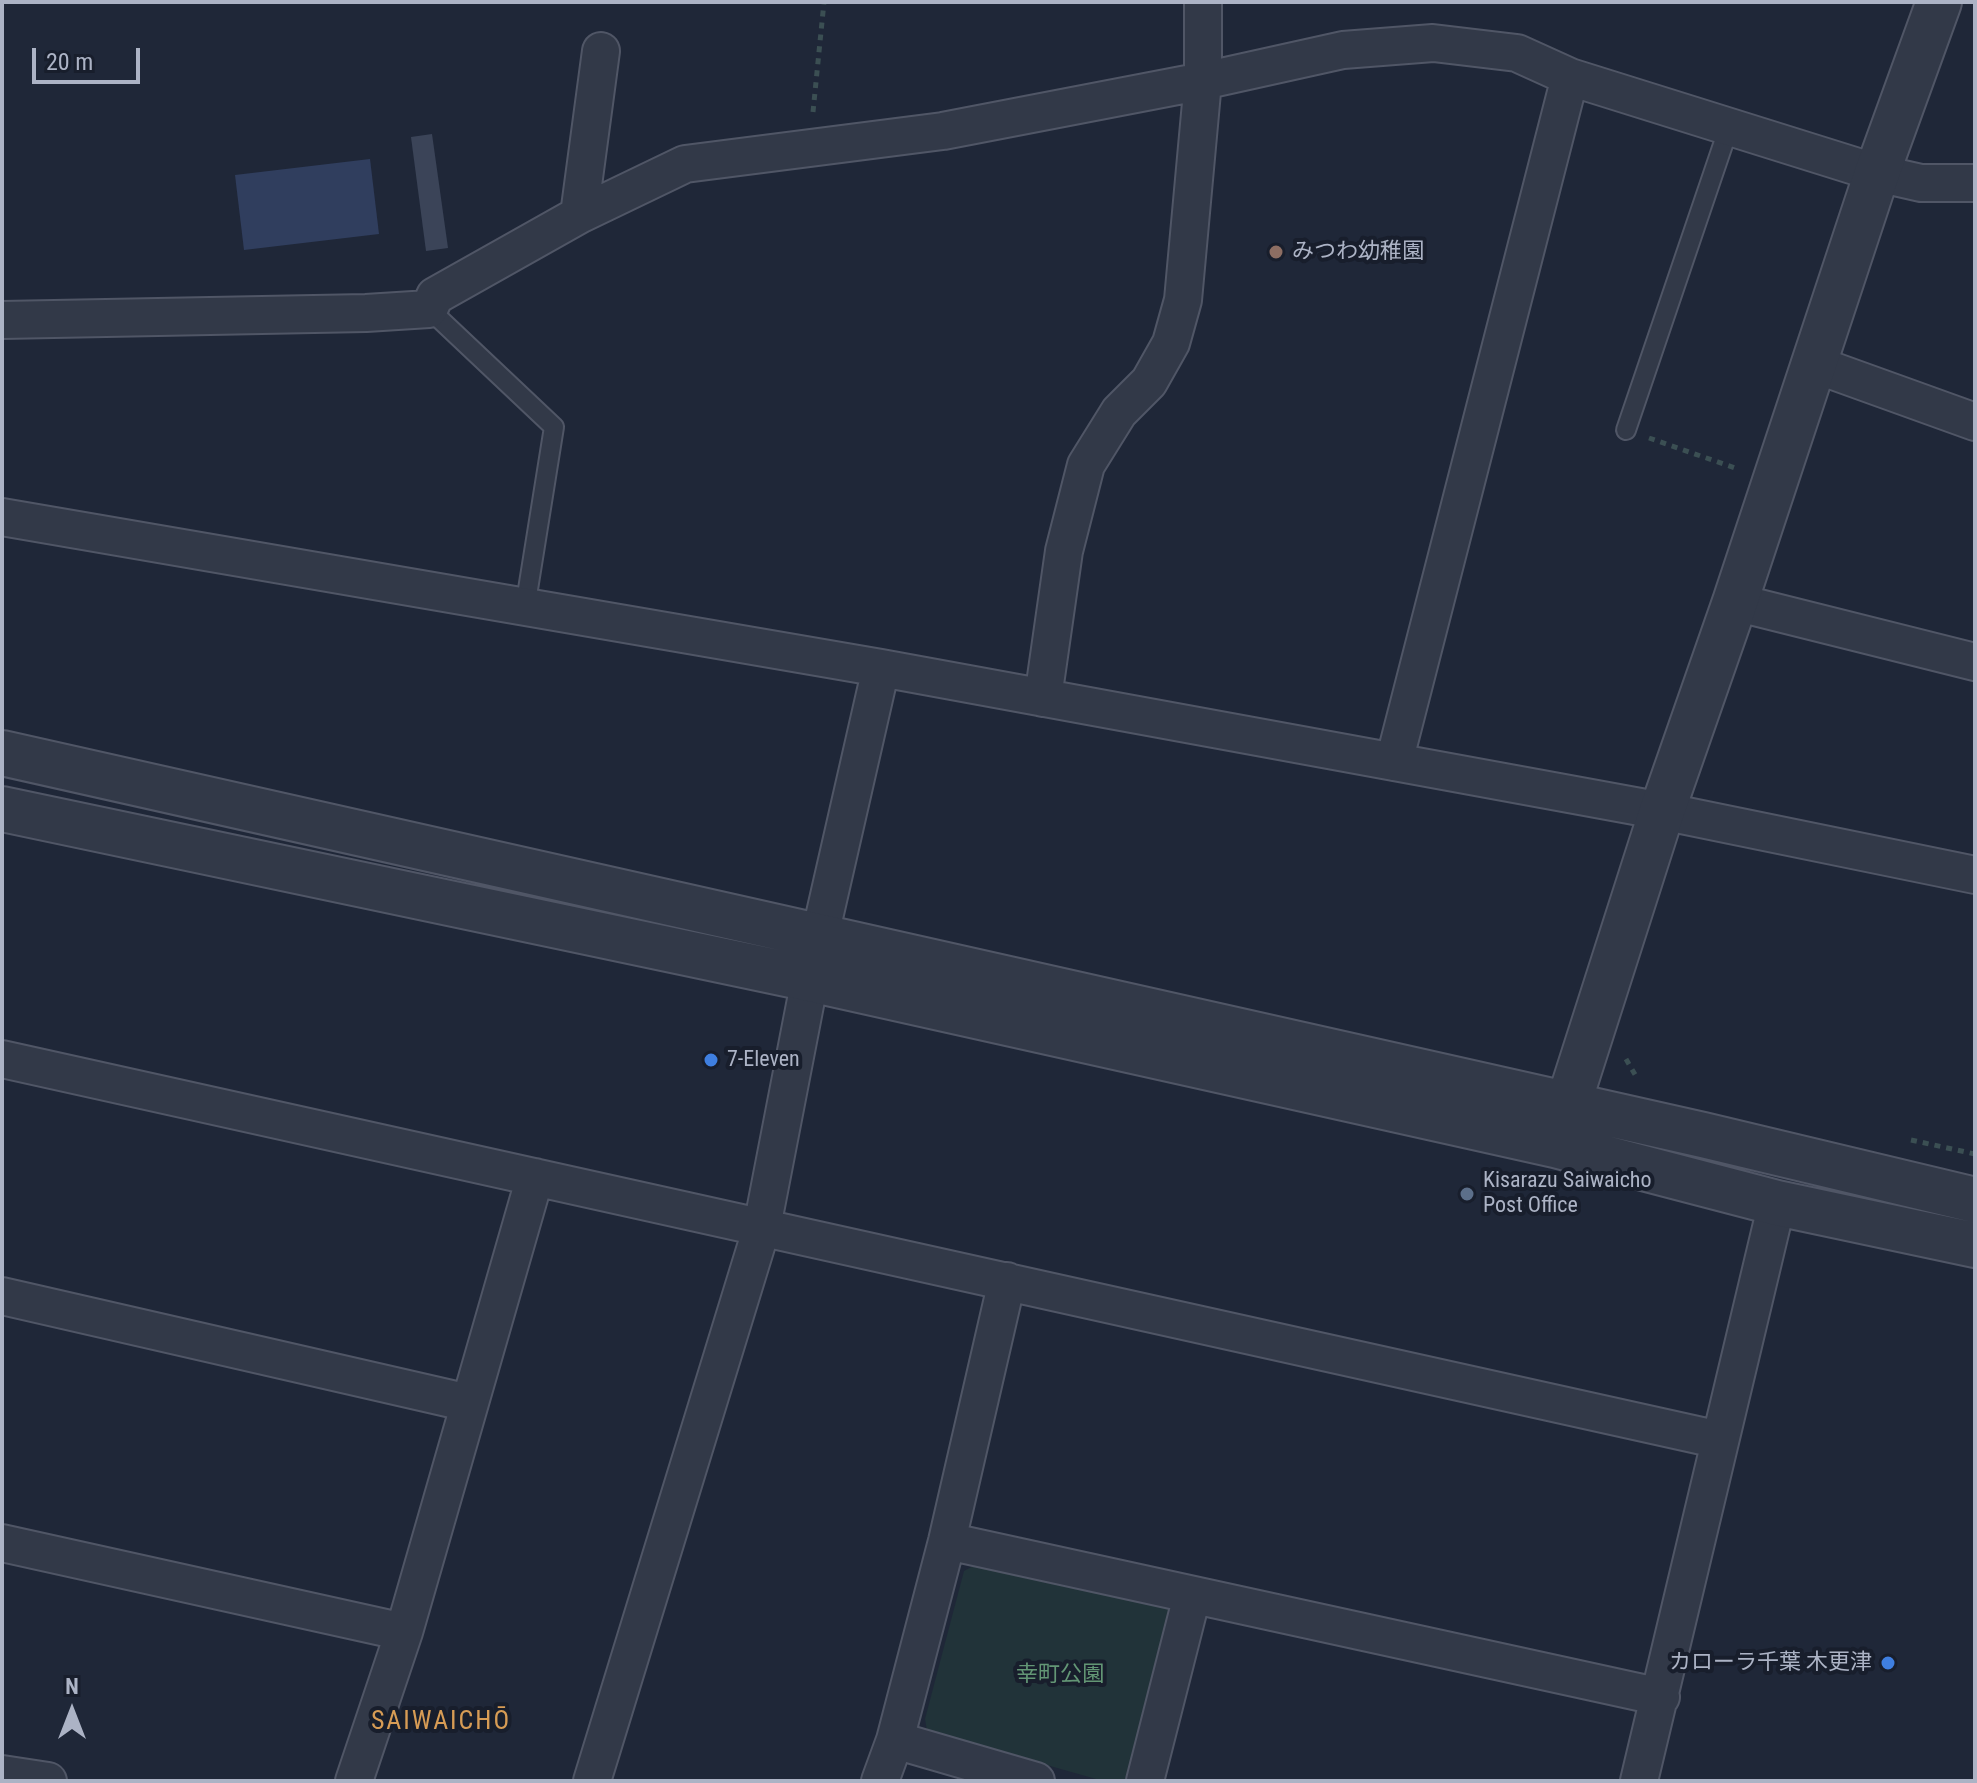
<!DOCTYPE html>
<meta charset="utf-8">
<style>
body{margin:0}
#map{position:relative;width:1977px;height:1783px;overflow:hidden;background:#1f2738;font-family:"Roboto Condensed",sans-serif}
canvas{display:block}
.frame{position:absolute;inset:0;border:4px solid #acb3c5;pointer-events:none}
.north{position:absolute;left:32px;top:1671px;width:80px;height:80px;-webkit-text-stroke:6px #181e2c;paint-order:stroke;rotate:0deg;font-size:22px;font-weight:700;line-height:32px;text-align:center;color:#acb3c5}
.north::after{content:'';display:block;margin:auto;width:28px;height:36px;background:#acb3c5;clip-path:polygon(50% 0,100% 100%,50% 72%,0 100%)}
.scale{position:absolute;left:32px;top:48px;width:108px;height:36px;box-sizing:border-box;border:4px solid #acb3c5;border-top:0;padding-left:10px;font-size:24px;line-height:28px;white-space:nowrap;color:#acb3c5;-webkit-text-stroke:6px #181e2c;paint-order:stroke}
</style>
<div id="map">
<canvas width="1977" height="1783"></canvas>
<div class="frame"></div>
<div class="north">N</div>
<div class="scale">20 m</div>
</div>
<script>
const ctx = document.querySelector('canvas').getContext('2d');
ctx.lineJoin = 'round';
function fill(path, color) { ctx.fillStyle = color; ctx.fill(path, 'evenodd'); }
function trace(path, color, width, dash) { ctx.strokeStyle = color; ctx.lineWidth = width; ctx.lineCap = dash ? 'butt' : 'round'; ctx.setLineDash(dash || []); ctx.stroke(path); }
function drawText(font, color, halo, rows, align = 'center') {
  ctx.font = font + ' "Roboto Condensed","Noto Sans JP",sans-serif'; ctx.lineWidth = 8; ctx.setLineDash([]); ctx.textBaseline = 'middle'; ctx.strokeStyle = halo; ctx.fillStyle = color; for (const [text, x, y, turn = 0] of rows) {
    ctx.save(); ctx.translate(x, y); ctx.rotate((+turn || 0) * Math.PI / 180); ctx.textAlign = isNaN(turn) ? turn : align; if (halo) ctx.strokeText(text, 0, 0); ctx.fillText(text, 0, 0); ctx.restore();
  }
}
fill(new Path2D(`
 M979,1563L1170,1609L1173,1621L1133,1781H1103L927,1731L925,1719L964,1571Z`), '#213339');
fill(new Path2D(`
 M370,159L379,234L244,250L235,175Z`), '#303e5e');
fill(new Path2D(`
 M432,134L448,248L426,251L411,137Z`), '#3b4458');
const service = new Path2D(`
 M429,309L554,427L525,608
 M1626,430L1729,127`);
const minor = new Path2D(`
 M579,215L601,51
 M2,320L366,313L429,309L435,296L579,215L685,164L943,131L1203,81L1343,50L1433,43L1517,53L1570,77L1877,173L1921,183H1975
 M1814,364L1975,422
 M2,517L881,668L1662,811L1975,875
 M1735,602L1975,662
 M1043,698L1064,551L1086,465L1119,412L1149,382L1171,343L1183,300L1203,81V2
 M1394,762L1570,77
 M2,1059L1720,1440
 M2,1296L469,1403
 M947,1541L1661,1697
 M2,1543L404,1632
 M895,1740L1036,1781
 M2,1774L48,1781
 M354,1781L404,1632L535,1177
 M592,1781L762,1227L810,979L881,668
 M880,1781L895,1740L947,1541L1007,1281
 M1145,1781L1192,1596
 M1639,1781L1777,1203`);
const tertiary = new Path2D(`
 M2,753L1703,1135L1975,1200
 M2,809L810,979L1555,1145L1777,1203L1975,1245
 M1559,1133L1662,811L1735,602L1877,173L1939,2`);
trace(service, '#505666', 22);
trace(minor, '#505666', 40);
trace(tertiary, '#505666', 48);
trace(new Path2D(`
 M813,112L824,2
 M1649,438L1738,469
 M1626,1059L1637,1078
 M1911,1140L1975,1154`), '#3b4f53', 5, [6, 6]);
trace(service, '#323948', 18);
trace(minor, '#323948', 36);
trace(tertiary, '#323948', 44);
for (const [x, y, r, color] of [
 [1276,252,8,"#8d6e63"],
 [711,1060,8,"#3f7fe0"],
 [1467,1194,8,"#5c6f8a"],
 [1888,1663,8,"#3f7fe0"]
]) { const dot = new Path2D(); dot.arc(x, y, r, 0, 2 * Math.PI); ctx.fillStyle = color; ctx.fill(dot); trace(dot, '#181e2c', 3); }
drawText('22px', '#acb3c5', '#181e2c', [
 ["みつわ幼稚園",1292,252],
 ["7-Eleven",727,1060],
 ["Kisarazu Saiwaicho",1483,1181],
 ["Post Office",1483,1206],
 ["カローラ千葉 木更津",1872,1663,"right"]
], 'left');
drawText('22px', '#639675', '#181e2c', [
 ["幸町公園",1060,1675]
]);
ctx.letterSpacing = '2px';
drawText('26px', '#d79c55', '#181e2c', [
 ["SAIWAICHŌ",441,1722]
]);
ctx.letterSpacing = '0px';
</script>
